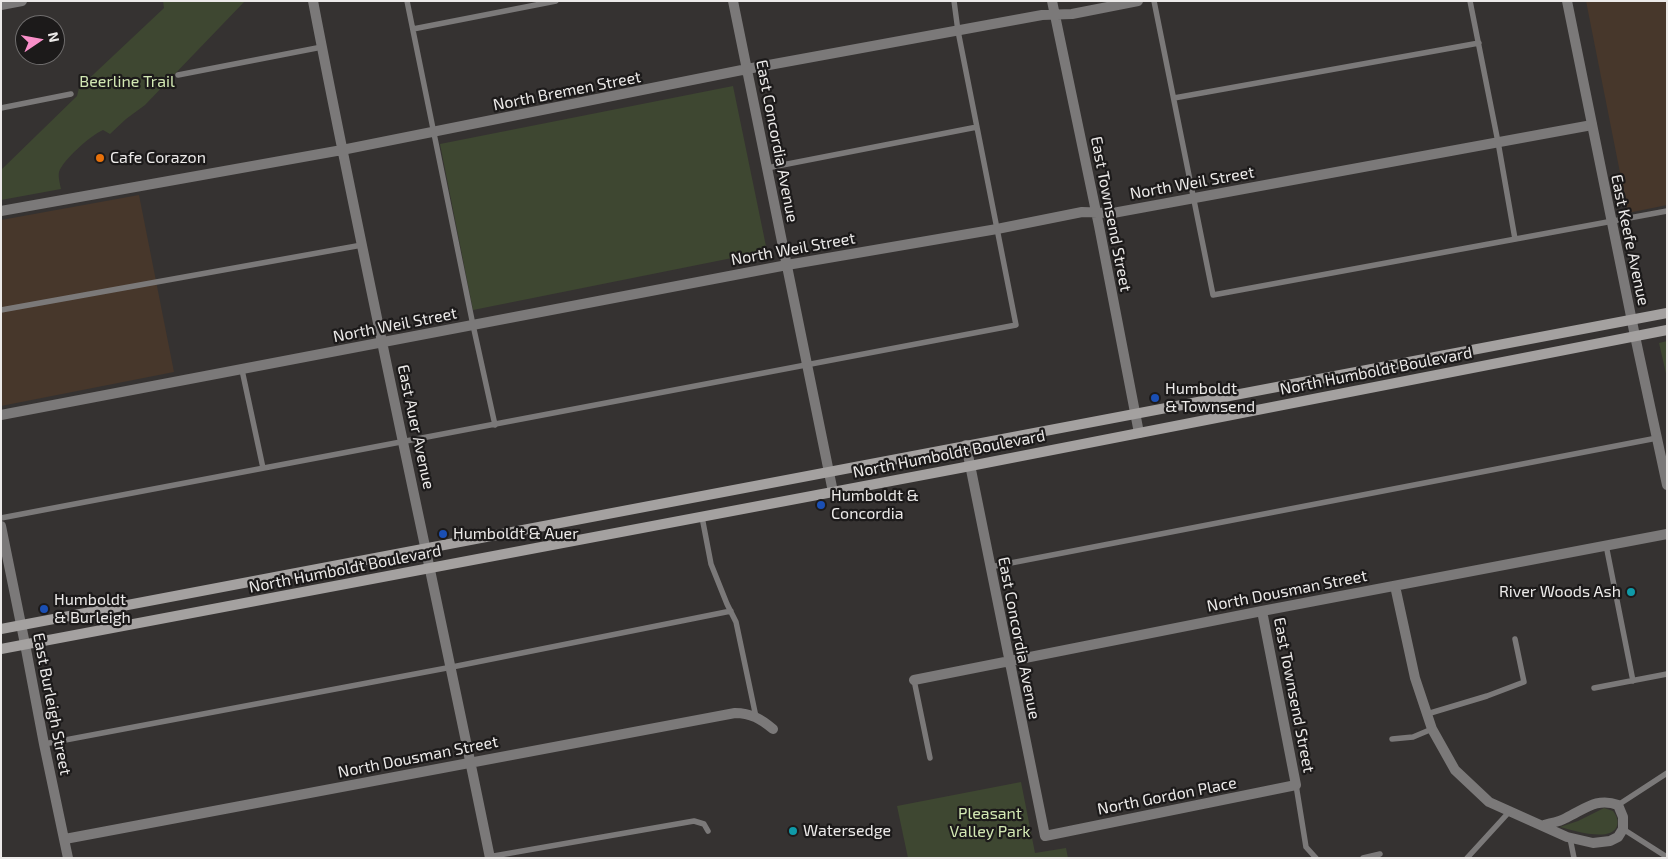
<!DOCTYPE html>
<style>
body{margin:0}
#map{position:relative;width:1668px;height:859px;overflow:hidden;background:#353231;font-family:"Exo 2",sans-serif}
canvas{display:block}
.frame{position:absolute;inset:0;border:2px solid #eceae9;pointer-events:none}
.north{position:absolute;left:15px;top:15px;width:50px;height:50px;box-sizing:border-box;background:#1c1a1a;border:1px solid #6f6d6d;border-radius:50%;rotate:78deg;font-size:14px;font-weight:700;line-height:20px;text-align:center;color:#eceae9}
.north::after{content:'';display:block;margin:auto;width:18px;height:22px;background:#f98fc9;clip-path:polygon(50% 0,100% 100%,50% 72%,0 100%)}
</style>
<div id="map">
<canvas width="1668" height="859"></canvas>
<div class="frame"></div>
<div class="north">N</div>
</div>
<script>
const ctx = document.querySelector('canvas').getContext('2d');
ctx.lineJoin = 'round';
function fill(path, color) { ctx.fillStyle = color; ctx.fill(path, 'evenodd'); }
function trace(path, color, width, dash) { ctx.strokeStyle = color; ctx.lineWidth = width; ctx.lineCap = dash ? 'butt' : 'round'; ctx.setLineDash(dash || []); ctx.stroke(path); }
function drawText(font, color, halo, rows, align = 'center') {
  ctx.font = font + ' "Exo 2",sans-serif'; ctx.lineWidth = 4.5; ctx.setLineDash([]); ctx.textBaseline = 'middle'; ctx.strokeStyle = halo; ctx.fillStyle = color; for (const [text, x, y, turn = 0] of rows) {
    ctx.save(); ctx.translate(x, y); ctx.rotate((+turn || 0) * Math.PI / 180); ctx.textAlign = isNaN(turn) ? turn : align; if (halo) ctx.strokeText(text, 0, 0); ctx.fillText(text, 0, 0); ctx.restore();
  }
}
fill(new Path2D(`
 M1586,1H1667V205L1628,213Z
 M139,195L174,372L1,406V220Z`), '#47372b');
fill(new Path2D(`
 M163,1H245L145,105L126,119L110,134L103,130C91,135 63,160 59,172C58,177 60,184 61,189L1,200V170L77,96L79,88L164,8Z
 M733,86L767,251L473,310L440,144Z
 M1667,341V378L1659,343Z
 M1021,782L1035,853L1066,848L1068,858H908L897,806Z
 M1604,808L1613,811C1616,815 1619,820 1617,826C1611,843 1572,830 1560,827L1578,821Z`), '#3e4731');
trace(new Path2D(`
 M407,1L473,325L495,425
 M1154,1L1213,295L1667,211
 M1470,1L1498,142L1515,239
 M413,29L556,1
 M178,75L322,47
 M1174,98L1479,43
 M1,108L71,94
 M767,168L977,127
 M1,310L362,245
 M242,370L263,468
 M702,517L711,564L727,604L736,622L756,717
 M1,518L1016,325L958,31L954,1
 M1606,545L1633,681
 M990,567L1657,438
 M914,680L930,758
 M1594,688L1667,674
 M1427,714L1487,696L1524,682L1515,639
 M1392,739L1413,737L1432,729
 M44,744L452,667L731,611
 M1296,785L1306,847L1316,858
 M1618,805L1667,773
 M1623,829L1667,857
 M1570,838L1574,858
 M488,857L694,821L704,824L708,831
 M1363,858L1380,854
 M1467,858L1510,811`), '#7b7979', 5.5);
trace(new Path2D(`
 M313,1C368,288 432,572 490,858
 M733,1L833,492
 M1052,1L1099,226L1139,433
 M1,5L22,1
 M1,211L342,150L747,69L1042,15L1072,14L1138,1
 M1635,336L1667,485
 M1,415L787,265L997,229L1082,212L1113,213L1592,125
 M966,445L1045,836L1296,785L1262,611
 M1395,586L1415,678L1432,729L1455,770L1489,802L1567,837L1593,843L1610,841L1618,837L1623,829V817L1618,805C1597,797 1585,809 1566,818C1559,822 1551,823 1544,825
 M25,644L44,744L68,858
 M914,680L1262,611L1667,534
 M65,839L735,713C751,713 761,719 773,729`), '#7b7979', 10);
trace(new Path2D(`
 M1567,1L1635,336
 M1,526L25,644`), '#7b7979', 10);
trace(new Path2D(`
 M1,629L1667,313
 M1,649L960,468L1667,330`), '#a4a1a0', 10);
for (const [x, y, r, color] of [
 [100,158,5,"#e8710a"],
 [1155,398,5,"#1a4fb4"],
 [821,505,5,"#1a4fb4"],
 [443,534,5,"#1a4fb4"],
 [1631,592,5,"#0f9aa8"],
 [44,609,5,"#1a4fb4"],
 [793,831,5,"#0f9aa8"]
]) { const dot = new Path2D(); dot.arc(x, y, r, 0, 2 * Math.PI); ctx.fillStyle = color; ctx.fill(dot); trace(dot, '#1c1a1a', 2); }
drawText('16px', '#d2e8b3', '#1c1a1a', [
 ["Beerline Trail",127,82],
 ["Pleasant",990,814],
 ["Valley Park",990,832]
]);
drawText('16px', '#eceae9', '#1c1a1a', [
 ["North Bremen Street",567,91,-11],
 ["East Concordia Avenue",777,141,79],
 ["North Weil Street",1192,183,-10],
 ["East Townsend Street",1111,214,79],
 ["East Keefe Avenue",1630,240,78],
 ["North Weil Street",793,249,-10],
 ["North Weil Street",395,325,-11],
 ["North Humboldt Boulevard",1376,371,-11],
 ["East Auer Avenue",416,427,78],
 ["North Humboldt Boulevard",949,454,-11],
 ["North Humboldt Boulevard",345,569,-11],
 ["North Dousman Street",1287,591,-11],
 ["East Concordia Avenue",1019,638,79],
 ["East Townsend Street",1294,695,79],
 ["East Burleigh Street",52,704,79],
 ["North Dousman Street",418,757,-11],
 ["North Gordon Place",1167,796,-11]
]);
drawText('16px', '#eceae9', '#1c1a1a', [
 ["Cafe Corazon",110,158],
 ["Humboldt",1165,389],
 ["& Townsend",1165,407],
 ["Humboldt &",831,496],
 ["Concordia",831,514],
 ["Humboldt & Auer",453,534],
 ["River Woods Ash",1621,592,"right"],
 ["Humboldt",54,600],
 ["& Burleigh",54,618],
 ["Watersedge",803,831]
], 'left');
</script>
